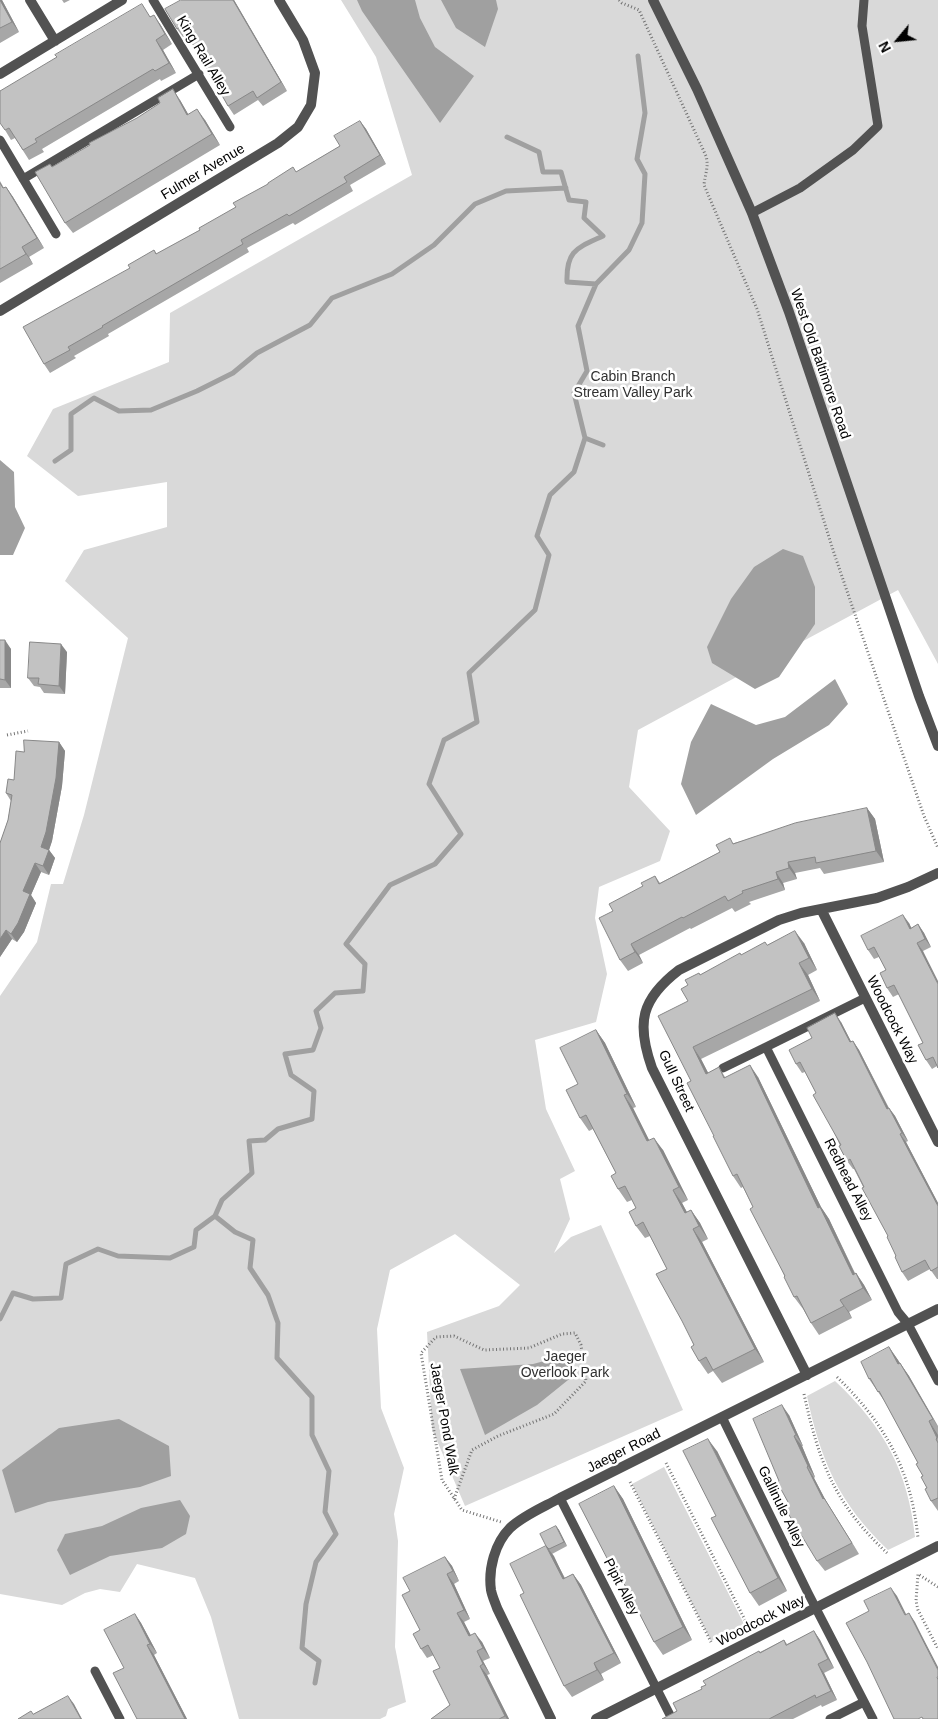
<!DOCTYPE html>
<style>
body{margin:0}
#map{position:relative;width:938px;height:1719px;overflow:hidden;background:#fff;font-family:Helvetica,sans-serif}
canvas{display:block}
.north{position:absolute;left:873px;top:15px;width:50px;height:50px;-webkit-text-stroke:4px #fff;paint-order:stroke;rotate:242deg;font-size:14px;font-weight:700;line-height:20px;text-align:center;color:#000}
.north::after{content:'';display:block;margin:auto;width:18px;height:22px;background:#000;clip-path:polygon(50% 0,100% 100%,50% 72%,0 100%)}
</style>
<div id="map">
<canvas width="938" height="1719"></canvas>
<div class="north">N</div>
</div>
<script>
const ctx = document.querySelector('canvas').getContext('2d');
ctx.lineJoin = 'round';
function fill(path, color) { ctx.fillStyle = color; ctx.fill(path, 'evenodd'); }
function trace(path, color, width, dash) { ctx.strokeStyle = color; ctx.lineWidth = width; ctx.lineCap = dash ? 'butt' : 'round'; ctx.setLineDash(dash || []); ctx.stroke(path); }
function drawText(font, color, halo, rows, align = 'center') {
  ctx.font = font + ' Helvetica,sans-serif'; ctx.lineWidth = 5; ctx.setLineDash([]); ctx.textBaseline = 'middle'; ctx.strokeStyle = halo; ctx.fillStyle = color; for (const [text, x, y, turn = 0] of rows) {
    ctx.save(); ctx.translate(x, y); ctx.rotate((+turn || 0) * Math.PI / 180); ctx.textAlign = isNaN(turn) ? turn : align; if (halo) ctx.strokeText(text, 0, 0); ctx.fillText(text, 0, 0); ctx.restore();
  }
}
fill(new Path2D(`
 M341,0H938V664L898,590L638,730L629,787L670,831L660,861L599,887L595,918L607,974L596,1022L535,1040L546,1109L575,1171L560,1179L570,1219L554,1253L571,1237L601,1225L683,1410L465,1506L432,1429L427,1332L499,1306L520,1285L455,1234L390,1270L377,1329L381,1408L404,1468L394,1514L398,1541L395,1647L406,1702L388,1709L386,1716L380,1719H239L211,1617L195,1578L137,1564L120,1592L100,1589L85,1593L62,1605L0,1594V996L37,942L51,884H63L84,815L128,638L65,581L84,550L167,527V482L78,496L27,456L53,409L169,362L170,313L412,175L376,57Z
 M835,1381C884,1427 908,1471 915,1537L888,1550C839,1503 821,1462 807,1396Z
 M664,1467L744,1624L711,1641L632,1484Z`), '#d9d9d9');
fill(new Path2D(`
 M357,0H415L420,18L435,47L474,76L440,123L362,11Z
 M441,0H496L498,9L485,47L456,28Z
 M0,460L14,472L15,507L25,528L13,555H0Z
 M783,549L803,556L815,587V624L779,677L755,689L712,663L707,647L731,599L754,567Z
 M835,679L848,704L829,725L773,759L696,815L681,784L691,742L711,704L756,725L785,717Z
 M575,1353L573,1376L537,1405L485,1435L460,1369L533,1364Z
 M119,1419L169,1446L171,1476L140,1487L48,1502L15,1513L2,1470L59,1428Z
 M180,1500L190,1516L186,1534L162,1548L110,1556L70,1575L57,1550L65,1534L102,1526L141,1508Z`), '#a0a0a0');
trace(new Path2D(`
 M507,137L539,152L543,172H561L569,200L586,202L584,218L603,236C577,248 566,250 567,282L596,284
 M585,438L603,445
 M55,461L71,450V414L94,398L119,411L151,410L197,391L233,373L257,353L310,325L332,298L392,274L434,245L475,204L506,191L566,188
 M0,1319L13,1293L33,1299L61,1298L66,1264L98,1249L118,1256L170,1258L194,1247L196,1230L215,1216
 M315,1683L319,1661L302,1648L306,1604L316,1562L336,1534L325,1512L329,1471L312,1435V1397L277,1358L278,1323L268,1295L250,1268L253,1240L235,1232L215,1216L222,1200L252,1173L249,1141L265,1140L278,1129L312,1119L314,1091L291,1075L285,1054L313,1050L321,1028L316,1011L335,993L363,991L365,964L346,944L390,885L435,864L461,834L429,784L444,740L477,722L469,673L535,610L549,555L537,536L550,495L574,472L585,438L574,393L587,371L578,326L596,284L629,250L642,223L645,174L637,159L645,113L638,56`), '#a0a0a0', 5);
trace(new Path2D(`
 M619,0L622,3L639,10L706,156C709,167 705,174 704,185L757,309L834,553L924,816L938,848
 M7,735L28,731
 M837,1377C886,1425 911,1470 918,1538
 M804,1394C819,1463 835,1504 887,1553
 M666,1463L747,1624
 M630,1482L711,1642
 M454,1499L472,1450L498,1436L554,1414L586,1381L581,1345L575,1333L562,1334L529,1348L484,1350L454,1336L436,1337L421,1353L442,1480L462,1510L501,1522
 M938,1587L918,1574L916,1601L918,1610L938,1649`), '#747474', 3, [1, 2.5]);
trace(new Path2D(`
 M153,0L230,127
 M0,140L56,234
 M23,179L199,74
 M752,213L800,188L853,150L878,126L862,26L864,0
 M865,998L766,1047L898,1312L908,1324L938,1381
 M723,1068L766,1047
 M722,1417L808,1593L873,1719
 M560,1498L672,1719
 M95,1671L120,1719
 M830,1719L864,1702`), '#525252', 9);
trace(new Path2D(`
 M30,0L55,41
 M0,74L122,0
 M0,311L278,143L298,127L311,105L315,73L303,40L279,0
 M821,909L938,1142
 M807,1375L652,1068C636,1023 641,999 679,970L779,920L801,913L877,898L908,887L938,873
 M551,1719L497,1608C495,1602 492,1596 491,1590C488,1569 495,1543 510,1528C524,1515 544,1507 560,1498L938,1309
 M596,1719L938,1546`), '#525252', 10);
trace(new Path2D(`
 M653,0L697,89L752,213L789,312L919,696L938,746`), '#525252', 10);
fill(new Path2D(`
 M0,0H2L19,32L0,43Z
 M62,0H70L64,3Z
 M181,0H234L287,91L263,106L258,100L234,115L228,106L187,35L183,37L177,29Z
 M151,16L160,24L172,44L163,50L176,73L161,81L160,79L42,149L44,152L29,160L15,138L11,140L5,130Z
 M180,100L188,114L205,120L220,145L73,233L65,223Z
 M360,121L366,129L386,164L350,185L353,191L295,225L293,223L247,248L249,252L108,334L109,336L74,356L76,358L50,373L44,364L130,268L154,250L157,254L200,230L236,207L296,172L340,146Z
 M0,181L4,188L6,187L13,197L44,248L29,257L33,264L0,283Z
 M0,640L11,649V688H0Z
 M67,652L65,694L44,693L40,687L34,686L28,678Z
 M59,742L65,751L62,786L52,841L49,850L55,858L49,875L41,872L31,895L36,903L24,932L17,942L12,939L0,957V843L8,820L11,801L6,793L14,780Z
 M867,808L875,819L884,862L824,874L820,868L795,873L797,879L783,883L785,890L749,902L751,904L735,912L732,908L691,929L690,928L639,955L643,963L628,971L620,960L613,911L655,876L660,883L720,852L734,843Z
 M909,923L911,928L918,924L924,933L931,947L923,951L937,1066L932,1069L926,1060L923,1043L899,994L893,997L887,988L886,970L879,957L874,959L868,950Z
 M804,943L817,970L808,975L820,1001L701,1059L708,1073L719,1067L725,1077H758L821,1207L829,1219L855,1273H856L864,1285L872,1300L849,1312L852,1318L819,1335L811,1323L803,1309L794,1297L753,1207L743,1187L741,1188L733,1176L691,1081L688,985L700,975L741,955L767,945Z
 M841,1022L851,1042L853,1041L859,1050L889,1108L895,1116L908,1141L906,1142L918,1165L938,1203V1279H937L930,1269L908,1281L902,1272L888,1236L854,1169H853L847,1161L816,1093L805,1072L802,1073L796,1064L812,1038Z
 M596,1030L605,1043L636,1107L633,1108L649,1140L663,1150L688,1200L682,1203L687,1212L691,1210L700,1223L708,1239L702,1242L764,1362L722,1383L713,1371L708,1374L699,1361L667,1269L650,1236L645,1238L636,1226V1208L632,1200L627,1202L618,1189L616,1173L593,1129L589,1131L580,1118L578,1084Z
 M889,1347L909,1376L938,1426V1511L931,1501L918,1463L885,1402L869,1379Z
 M789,1415L803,1446H802L815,1477L814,1478L826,1501L859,1554L825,1571L817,1561L779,1481Z
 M717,1451L787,1591L759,1606L750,1593L716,1516Z
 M614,1486L623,1499L692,1640L663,1655L654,1642L620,1576H618L610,1564Z
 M556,1526L559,1530L567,1546L552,1554L565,1578L573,1574L581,1585L621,1663L601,1674L604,1680L572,1697L564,1686L524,1593Z
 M445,1557L452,1566L459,1581L454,1584L470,1619L464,1622L470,1635L482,1642L490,1658L483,1661L490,1674L487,1675L509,1719H431L450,1705L440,1668L434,1655L427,1658L421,1649L420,1630L410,1591Z
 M135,1614L141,1623L157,1653L154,1655L187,1719H137L124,1668Z
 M814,1631L820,1640L834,1668L824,1673L837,1700L822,1707L821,1705L793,1719H662L677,1711L702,1689L760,1652L784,1640L787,1644Z`), '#a7a7a7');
fill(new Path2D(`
 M0,0H2L19,32L12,22Z
 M233,0H234L287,91L281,82Z
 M154,15L160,24L172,44L165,34Z
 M156,40L163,50L176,73L169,63Z
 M173,89L180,100L195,126L187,115Z
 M197,109L205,120L220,145L212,134Z
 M360,121L366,129L386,164L380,155Z
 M6,187L13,197L44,248L37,238Z
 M22,247L29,257L33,264L26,254Z
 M5,640L11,649V688L5,680Z
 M61,644L67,652L65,694L59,686Z
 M59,742L65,751L62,786L52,841L49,850L55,858L49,875L43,866L41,847Z
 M867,808L875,819L884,862L876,851Z
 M788,862L795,873L797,879L789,868Z
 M35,863L41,872L31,895L36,903L24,932L17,942L11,934L23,891Z
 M776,872L783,883L785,890L778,879Z
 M903,915L909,923L916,937L910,929Z
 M918,924L924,933L931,947L925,939Z
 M6,930L12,939L0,957V939Z
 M795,931L804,943L817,970L809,958Z
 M917,943L923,951L938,981V984Z
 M631,944L639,955L643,963L635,952Z
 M799,963L808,975L820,1001L812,989Z
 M835,1013L841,1022L856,1051L850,1042Z
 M596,1030L605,1043L636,1107L627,1094Z
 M853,1041L859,1050L893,1117L887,1109Z
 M693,1047L701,1059L715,1086L706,1074Z
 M750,1065L758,1077L821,1207L829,1219L861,1287L853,1275L818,1208Z
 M624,1095L633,1108L656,1154L647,1141Z
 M889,1108L895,1116L908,1141L902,1133Z
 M900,1134L906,1142L938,1203V1206L912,1157Z
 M654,1138L663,1150L688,1200L679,1187Z
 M673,1190L682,1203L694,1226L685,1213Z
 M691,1210L700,1223L708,1239L699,1226Z
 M693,1229L702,1242L764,1362L755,1349Z
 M856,1273L864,1285L872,1300L863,1288Z
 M840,1300L849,1312L852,1318Z
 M889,1347L898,1360L907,1377L898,1364Z
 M900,1363L909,1376L938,1427L933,1419Z
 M782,1405L789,1415L803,1446L796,1435Z
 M929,1421L938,1435V1439Z
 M794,1436L802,1446L815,1477L808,1466Z
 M708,1439L717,1451L787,1591L778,1578Z
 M807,1467L814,1478L826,1501L859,1554L823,1499Z
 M614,1486L623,1499L692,1640L683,1627Z
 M556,1526L559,1530L567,1546L564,1542Z
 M546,1546L554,1556L570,1590L563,1579Z
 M445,1557L452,1566L459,1581L453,1571Z
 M447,1574L454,1584L470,1619L464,1610Z
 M573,1574L581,1585L621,1663L614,1653Z
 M891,1588L897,1596L911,1624L905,1615Z
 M457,1613L464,1622L476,1645L469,1636Z
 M909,1613L915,1622L922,1636L938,1667V1670Z
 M135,1614L141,1623L157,1653L150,1644Z
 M814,1631L820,1640L834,1668L828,1659Z
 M475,1633L482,1642L490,1658L483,1648Z
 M147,1645L154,1655L187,1719H185Z
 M477,1651L483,1661L490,1674L483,1664Z
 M594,1663L601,1674L604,1680L597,1670Z
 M818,1664L824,1673L837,1700L831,1691Z
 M480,1666L487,1675L509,1719H507L505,1716Z
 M68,1696L74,1704L82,1719H81Z`), '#888');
const building = new Path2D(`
 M0,0L12,22L0,28Z
 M181,0H233L281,82L257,98L253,91L228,106L182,25L177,29L165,9Z
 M142,4L150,17L154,15L165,34L156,40L169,63L155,71L153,69L35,139L37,142L23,150L9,128L5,130L0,123V91L57,57L55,55Z
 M173,89L187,115L197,109L212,134L65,223L35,172L50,164L52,167L90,145L89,143L137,118L160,103L158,98Z
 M360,121L380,155L344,177L347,182L289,216L287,214L241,240L243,244L102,326L103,327L68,347L70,350L44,364L23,327L130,268L128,265L154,250L156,254L200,230L199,228L236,207L233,203L268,184V183L293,167L296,172L340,146L334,136Z
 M0,183L3,188L6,187L37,238L22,247L26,254L0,269Z
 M0,640H5V680L0,679Z
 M30,642L61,644L59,686L38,684L39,678H28Z
 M24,740L59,742L56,778L46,832L41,847L49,850L43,866L35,863L23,891L30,894L18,923L11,934L6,930L0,939V843L8,820L12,795L6,793L8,779L14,780L16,751L24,752Z
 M867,808L876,851L816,863L815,857L788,862L789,868L776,872L778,879L742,891L743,893L728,901L725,896L683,918L682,917L631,944L635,952L620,960L599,918L613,911L609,904L643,886L641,883L655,876L659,884L720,852L716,845L730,838L733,844L795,823Z
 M903,915L910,929L918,924L925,939L917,943L938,984V1068L933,1057L926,1060L918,1045L923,1043L894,985L887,988L880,973L886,970L874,947L868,950L861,936Z
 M795,931L809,958L799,963L812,989L693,1047L706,1074L719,1067L724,1078L750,1065L818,1208L820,1207L853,1275L856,1273L863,1288L840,1300L844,1306L811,1323L797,1296L794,1297L784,1277L785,1276L750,1209L753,1207L737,1174L733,1176L713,1136H714L687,1083L691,1081L658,1016L688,1001L681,989L688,985L685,980L699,973L700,975L740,953L741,955L765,942L767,945Z
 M835,1013L850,1042L853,1041L887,1109L889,1108L902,1133L900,1134L912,1157L938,1206V1267L931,1271L925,1260L902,1272L895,1257L896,1256L887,1237L888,1236L862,1188L864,1187L850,1159L847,1161L839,1146L841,1145L813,1095L816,1093L800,1062L796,1064L789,1050L812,1038L807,1028Z
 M596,1030L627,1094L624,1095L647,1141L654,1138L679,1187L673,1190L685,1213L691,1210L699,1226L693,1229L755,1349L713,1370L706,1357L699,1361L691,1347L694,1345L682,1321L656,1274L667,1269L643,1222L636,1226L629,1212L636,1208L625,1186L618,1189L611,1176L616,1173L586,1115L580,1118L566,1090L578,1084L560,1048Z
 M889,1347L898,1364L900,1363L933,1419L929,1421L937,1438L936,1439L938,1443V1498L931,1501L925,1489L927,1488L921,1477L923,1476L916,1464L918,1463L879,1391L878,1392L870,1378L869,1379L861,1362Z
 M782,1405L796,1435L794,1436L808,1466L807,1467L823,1499L824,1498L852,1543L817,1561L783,1505L788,1502L777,1482L779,1481L753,1419Z
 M708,1439L778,1578L750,1593L711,1518L716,1516L683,1451Z
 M614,1486L683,1627L654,1642L613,1562L610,1564L579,1504Z
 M556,1526L564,1542L549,1549L546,1546L540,1534Z
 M546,1546L563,1579L573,1574L614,1653L594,1663L597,1670L564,1686L520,1595L524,1593L510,1564Z
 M445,1557L453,1571L447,1574L464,1610L457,1613L469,1636L475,1633L483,1648L477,1651L483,1664L480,1666L505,1716L499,1719H431L450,1705L433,1671L440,1668L428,1645L421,1649L413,1634L420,1630L402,1595L410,1591L403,1578Z
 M891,1588L905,1615L909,1613L938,1670V1677H937L938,1680V1719H923L922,1717L918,1719H894L867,1662L846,1623L869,1611L864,1601Z
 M135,1614L150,1644L147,1645L185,1719H137L113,1673L124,1668L104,1630Z
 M814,1631L828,1659L818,1664L831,1691L816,1698L815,1695L769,1719H662L677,1711L673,1703L702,1689L701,1687L706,1685L703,1681L759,1651L760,1653L784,1640L786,1645Z
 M68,1696L81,1719H18L31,1711L33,1714Z`);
fill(building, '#c2c2c2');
trace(building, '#888', 1);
drawText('14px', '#000', '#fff', [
 ["King Rail Alley",203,56,59],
 ["Fulmer Avenue",203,172,-31],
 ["West Old Baltimore Road",820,364,71],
 ["Woodcock Way",892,1020,63],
 ["Gull Street",676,1081,65],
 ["Redhead Alley",848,1180,63],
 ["Jaeger Pond Walk",444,1419,80],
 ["Jaeger Road",624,1451,-27],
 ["Gallinule Alley",781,1507,64],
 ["Pipit Alley",621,1587,63],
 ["Woodcock Way",761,1621,-27]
]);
drawText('14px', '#303030', '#fff', [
 ["Cabin Branch",633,377],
 ["Stream Valley Park",633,393],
 ["Jaeger",565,1357],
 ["Overlook Park",565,1373]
]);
</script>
